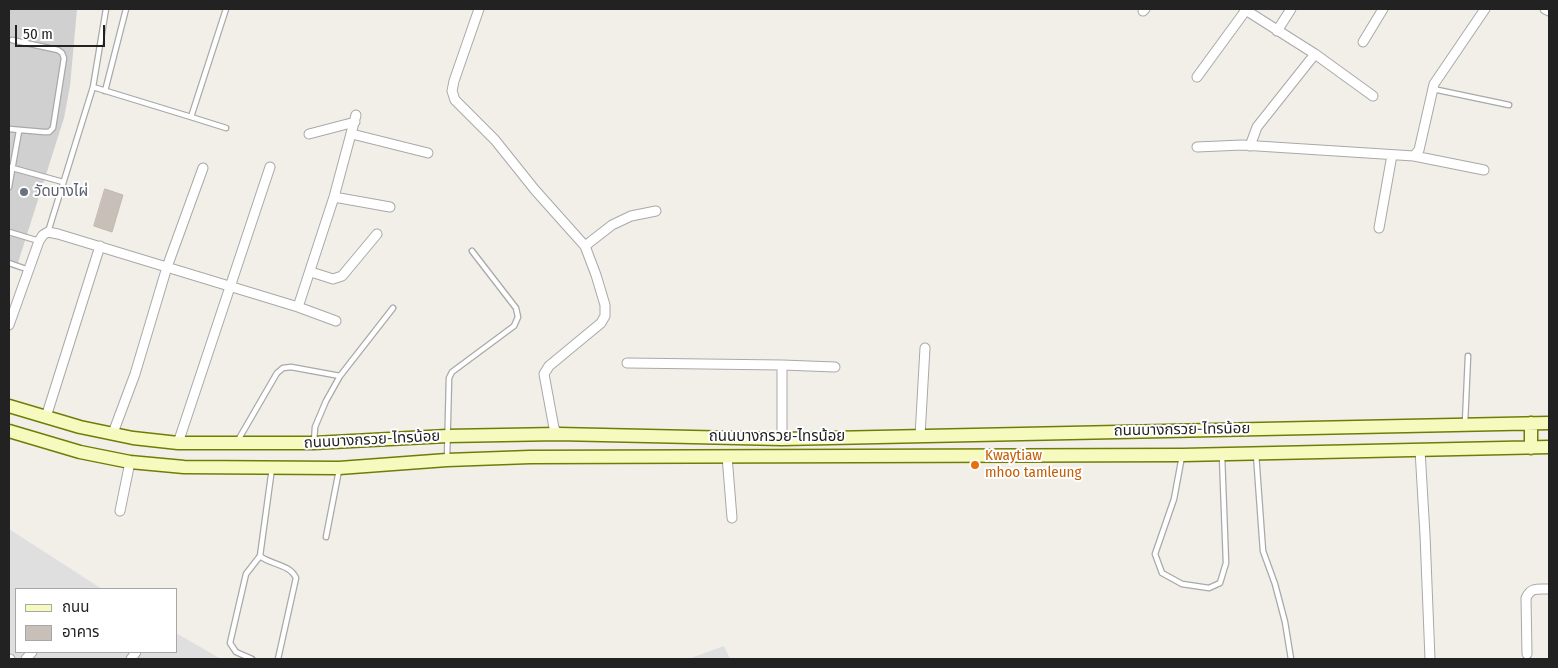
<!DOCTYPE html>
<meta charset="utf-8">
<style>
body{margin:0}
#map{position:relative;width:1558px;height:668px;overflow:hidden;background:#f2efe9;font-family:"Fira Sans Condensed","Noto Sans Thai",sans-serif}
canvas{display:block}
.frame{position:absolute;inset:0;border:10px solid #222;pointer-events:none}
.legend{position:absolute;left:15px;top:588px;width:162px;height:65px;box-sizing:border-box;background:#fff;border:1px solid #a7a7a7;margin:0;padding:6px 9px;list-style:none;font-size:15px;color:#222}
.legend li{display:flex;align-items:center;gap:10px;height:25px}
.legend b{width:25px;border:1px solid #a7a7a7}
.scale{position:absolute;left:15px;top:25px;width:90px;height:22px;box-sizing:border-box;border:2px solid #222;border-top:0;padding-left:6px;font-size:15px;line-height:18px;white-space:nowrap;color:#222;-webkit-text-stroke:4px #fff;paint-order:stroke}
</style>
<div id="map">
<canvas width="1558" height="668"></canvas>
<div class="frame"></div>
<ul class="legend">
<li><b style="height:6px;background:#f7fabf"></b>ถนน</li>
<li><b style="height:14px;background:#c7bfb8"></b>อาคาร</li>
</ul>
<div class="scale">50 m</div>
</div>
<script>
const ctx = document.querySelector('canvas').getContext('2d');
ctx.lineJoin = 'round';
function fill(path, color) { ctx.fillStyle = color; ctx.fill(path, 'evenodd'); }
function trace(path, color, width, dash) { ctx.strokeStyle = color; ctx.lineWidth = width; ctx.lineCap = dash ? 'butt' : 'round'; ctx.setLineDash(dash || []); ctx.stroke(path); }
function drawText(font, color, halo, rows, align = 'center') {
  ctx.font = font + ' "Fira Sans Condensed","Noto Sans Thai",sans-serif'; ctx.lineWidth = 4; ctx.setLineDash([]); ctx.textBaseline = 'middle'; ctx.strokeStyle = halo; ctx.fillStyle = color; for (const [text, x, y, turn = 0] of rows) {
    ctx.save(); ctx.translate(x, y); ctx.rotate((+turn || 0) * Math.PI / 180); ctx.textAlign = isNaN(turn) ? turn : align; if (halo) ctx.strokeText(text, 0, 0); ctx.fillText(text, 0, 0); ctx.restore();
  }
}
fill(new Path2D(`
 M9,529L102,589H16V652H176V633L221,659H9Z
 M724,646L730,659H688Z`), '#e0dfdf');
fill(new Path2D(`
 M9,9H77L70,86L64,118L16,269L9,267Z`), '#d0d0d0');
const building = new Path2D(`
 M105,189L123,195L112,232L94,226Z`);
fill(building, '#c7bfb8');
trace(building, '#c4b6ab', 1);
const lane = new Path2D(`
 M93,87L191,117L226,9
 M1433,89L1509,105
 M105,91L126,9
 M191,117L226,128
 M9,129L44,132H49L53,128L64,58L62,53L58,50L12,40
 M9,167L63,182
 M9,187L19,131
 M9,232L39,241
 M48,232L93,87L106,9
 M9,263L29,270
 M1465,423L1468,356
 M237,442L277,373L283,368L291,367L340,376
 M314,442L315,427L326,401L340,376L393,308
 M1256,454L1263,551L1275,584L1285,622L1291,659
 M1182,456L1174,499L1155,554L1162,573L1182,584L1209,588L1220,583L1226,563L1222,456
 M447,459L449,378L452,372L514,326L518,317L516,308L472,251
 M326,537L339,470
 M260,556C271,565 290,564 296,578L278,659
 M252,659L236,652L230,643L246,574L260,556L272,468`);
const street = new Path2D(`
 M479,9L454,81L452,91L455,100L495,140L535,190L585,246L596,275L605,305V316L601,323L549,366L544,374L554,428L558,434
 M1244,9L1315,54L1373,96
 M1545,9L1549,11
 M1143,11L1145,9
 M1277,31L1291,9
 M1363,42L1383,9
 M1197,77L1246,10
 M309,134L355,122
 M352,134L428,153
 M1250,146L1257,127L1315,54
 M1197,147L1242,145L1414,156L1484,170
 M1414,156L1419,150L1434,84L1485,9
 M334,197L390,207
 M1379,228L1392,155
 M585,246L612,225L631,216L656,211
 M311,272L333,279L342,276L377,234
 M298,307L334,197L356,115
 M9,325L39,241L43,235L48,232L58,234L298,307L336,321
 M627,363L782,365V439
 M782,365L835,367
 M46,417L100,246
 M113,433L135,374L167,267L203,168
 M920,436L925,348
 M178,443L270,167
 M1420,450L1425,535L1430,659
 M727,456L732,518
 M120,511L130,462
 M1527,654L1526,598C1531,587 1538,589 1549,589
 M9,659H10
 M26,659L32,652
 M131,659L136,652`);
const secondary = new Path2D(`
 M9,406L80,427L133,438L178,443H314L447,436L558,434L782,439L1549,423
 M1531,423V448
 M9,431L80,452L130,462L184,467L339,468L447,460L530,457L1183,455L1549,447`);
trace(lane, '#a9a9a9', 7);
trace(street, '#a9a9a9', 11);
trace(secondary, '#707d05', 15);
trace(lane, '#fff', 4.5);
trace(street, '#fff', 9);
trace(secondary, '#f7fabf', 12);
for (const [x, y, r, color] of [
 [24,192,5,"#6b7280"],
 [975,465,5,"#e8710a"]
]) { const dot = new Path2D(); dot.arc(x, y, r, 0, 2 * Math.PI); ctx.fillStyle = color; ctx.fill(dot); trace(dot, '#fff', 2); }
drawText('15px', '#5b616d', '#fff', [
 ["วัดบางไผ่",34,192]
], 'left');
drawText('15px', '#222', '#fff', [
 ["ถนนบางกรวย-ไทรน้อย",1182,430,-1],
 ["ถนนบางกรวย-ไทรน้อย",777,437],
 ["ถนนบางกรวย-ไทรน้อย",372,440,-3]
]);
drawText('15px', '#c56008', '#fff', [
 ["Kwaytiaw",985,456],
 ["mhoo tamleung",985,473]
], 'left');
</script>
